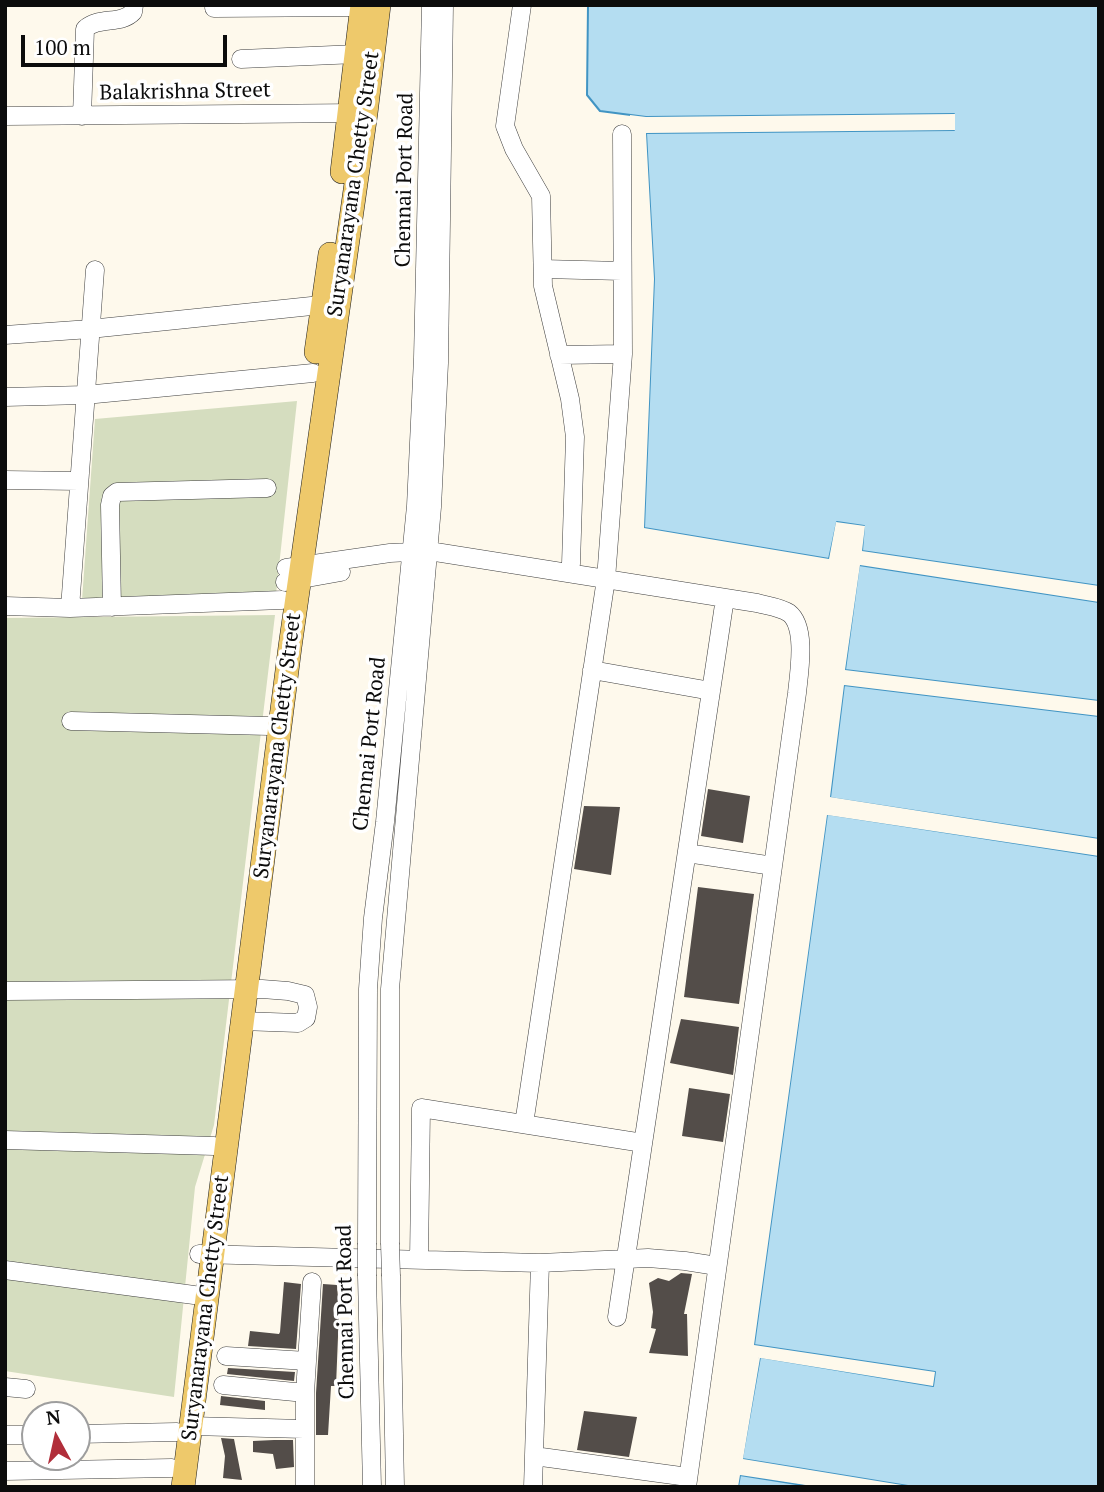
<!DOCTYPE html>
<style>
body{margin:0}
#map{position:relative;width:1104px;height:1492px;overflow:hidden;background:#fef9ec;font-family:"PT Serif",serif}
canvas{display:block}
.frame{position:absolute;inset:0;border:7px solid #0c0c0c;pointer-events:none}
.north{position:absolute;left:21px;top:1401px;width:70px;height:70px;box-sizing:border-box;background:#fff;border:2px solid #9e9e9e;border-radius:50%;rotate:352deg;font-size:19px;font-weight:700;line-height:28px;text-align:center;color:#0c0c0c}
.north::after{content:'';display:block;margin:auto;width:24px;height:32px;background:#b12e3a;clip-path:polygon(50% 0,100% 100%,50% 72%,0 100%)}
.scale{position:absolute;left:21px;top:35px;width:206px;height:32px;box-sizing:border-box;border:4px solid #0c0c0c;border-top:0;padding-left:9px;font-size:21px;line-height:24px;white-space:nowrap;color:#0c0c0c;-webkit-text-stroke:5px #fff;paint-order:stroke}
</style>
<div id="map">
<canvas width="1104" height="1492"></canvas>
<div class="frame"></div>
<div class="north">N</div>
<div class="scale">100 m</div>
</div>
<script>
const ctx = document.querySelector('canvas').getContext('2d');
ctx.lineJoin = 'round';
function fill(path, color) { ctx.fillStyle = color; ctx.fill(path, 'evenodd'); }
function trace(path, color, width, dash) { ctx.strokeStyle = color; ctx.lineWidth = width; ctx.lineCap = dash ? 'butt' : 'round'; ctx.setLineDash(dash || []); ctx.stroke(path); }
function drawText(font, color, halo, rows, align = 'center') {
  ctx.font = font + ' "PT Serif",serif'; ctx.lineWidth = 7; ctx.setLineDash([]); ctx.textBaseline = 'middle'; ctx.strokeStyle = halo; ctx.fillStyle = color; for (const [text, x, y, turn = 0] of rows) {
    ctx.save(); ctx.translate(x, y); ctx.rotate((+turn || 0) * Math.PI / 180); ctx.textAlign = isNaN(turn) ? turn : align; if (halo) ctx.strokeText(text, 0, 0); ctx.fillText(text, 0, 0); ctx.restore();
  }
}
fill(new Path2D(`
 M297,401L276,594L82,600L95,419Z
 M275,615L214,1125L195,1187L174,1397L5,1371V618Z`), '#d5ddbf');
const water = new Path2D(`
 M588,5H1099V586L862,551L864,526L837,522L829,559L644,528L654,279L646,133L954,130V114L646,117L600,111L587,95Z
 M859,565L1099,602V701L845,670Z
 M844,685L1099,716V839L830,798Z
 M827,814L1099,856V1487H914L742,1459L760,1357L933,1386L935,1372L754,1345Z
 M740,1475L815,1487H738Z`);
fill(water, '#b4ddf1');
trace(water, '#4194c3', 2);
fill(new Path2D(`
 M955,114V130L646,133L654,279L644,528L829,559L836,522L865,526L862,551L1099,586V589L861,554L858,551L861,529L839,526L833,560L829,563L641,531L651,279L643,131L951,127V118L646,121L630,119V115L646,117Z
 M860,562L1099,599V602L860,565L845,670L1099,701V704L843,673L842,669L856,565Z
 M844,681L1099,712V716L844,685L830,797L1099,839V843L828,801L826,797L840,684Z
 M826,811L1099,852V856L827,815L754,1345L935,1372L933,1386L760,1358L743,1459L914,1487H892L742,1462L739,1459L759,1354L930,1382L931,1375L753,1349L751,1346L823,814Z
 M740,1471L816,1483L819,1487L740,1475L738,1487H734L737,1473Z`), '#fef9ec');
fill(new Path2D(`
 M708,789L750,796L743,843L701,836Z
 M584,806L620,807L611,875L574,869Z
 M698,887L754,894L739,1004L684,997Z
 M681,1019L739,1027L733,1075L670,1063Z
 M689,1088L730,1094L723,1142L682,1136Z
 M681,1273L692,1274L684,1314H687L688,1356L649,1353L656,1329L651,1328L653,1312L649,1283L658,1278L669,1281Z
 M284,1282L301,1284L296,1349L248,1346L250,1331L279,1334L280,1332Z
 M323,1284L337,1285L339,1312L336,1386H331L328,1435H316V1393Z
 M228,1368L295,1372L294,1381L227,1374Z
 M221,1396L265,1401V1410L220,1405Z
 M584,1411L637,1417L629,1457L577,1450Z
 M221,1438L234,1439L242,1480L223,1478L225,1456Z
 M274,1440H293L294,1467L276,1469L273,1454L253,1452V1441Z`), '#534d49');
const minor = new Path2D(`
 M522,5L505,126L514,149L541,196L543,286L570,399L575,437L571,564
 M214,8L361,7
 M241,59L357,54
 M5,116L359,113
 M82,116L85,29C99,16 121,25 133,12L134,5
 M543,269L622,271
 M5,335L90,329L321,305
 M559,355L623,354
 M5,397L85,395L313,373
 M5,480L79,481
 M286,568L390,553L429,551L757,603C768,606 780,607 789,613C807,627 799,673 797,693L687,1487
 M285,582L341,572
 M5,606L70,608L282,600
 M112,607L110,505L112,496L117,492L267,488
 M70,608L95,270
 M592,670L711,691
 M71,721L269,726
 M687,853L773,866
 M5,991L262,989L288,991L305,995L308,1007L306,1018L298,1023L241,1021
 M524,1124L606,579L623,354L622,134
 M5,1140L214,1146
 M367,1243L368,989L373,918L385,822L416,506L423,358L431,5
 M390,1243V989L432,507L439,363L444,5
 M199,1254L540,1263L648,1258L685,1261L717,1266
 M419,1260L421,1108L643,1143
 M5,1270L194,1295
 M367,1276L372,1487
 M391,1276L395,1487
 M617,1317L725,598
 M226,1356L307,1361
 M223,1385L305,1393
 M5,1387L26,1389
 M191,1426L304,1429
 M77,1434L177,1432
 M5,1435H35
 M534,1456L688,1477
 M5,1471L172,1468
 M305,1487V1393L312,1282
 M533,1487L540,1263`);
const major = new Path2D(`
 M342,172L362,5
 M316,352L330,254
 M183,1487L290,647L366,113L379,5`);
trace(minor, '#3f3f3f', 19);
trace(major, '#1d1d1d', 24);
trace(minor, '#fff', 18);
trace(major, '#eec96b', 23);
const minorBridge = new Path2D(`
 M367,1243V1276
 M390,1243L391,1276`);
trace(minorBridge, '#3f3f3f', 19, []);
trace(minorBridge, '#fff', 18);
drawText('21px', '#0c0c0c', '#fff', [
 ["Balakrishna Street",185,92,-1],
 ["Chennai Port Road",405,180,-89],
 ["Suryanarayana Chetty Street",354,184,-82],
 ["Chennai Port Road",370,744,-84],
 ["Suryanarayana Chetty Street",278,746,-83],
 ["Suryanarayana Chetty Street",206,1308,-83],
 ["Chennai Port Road",346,1312,-91]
]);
</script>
